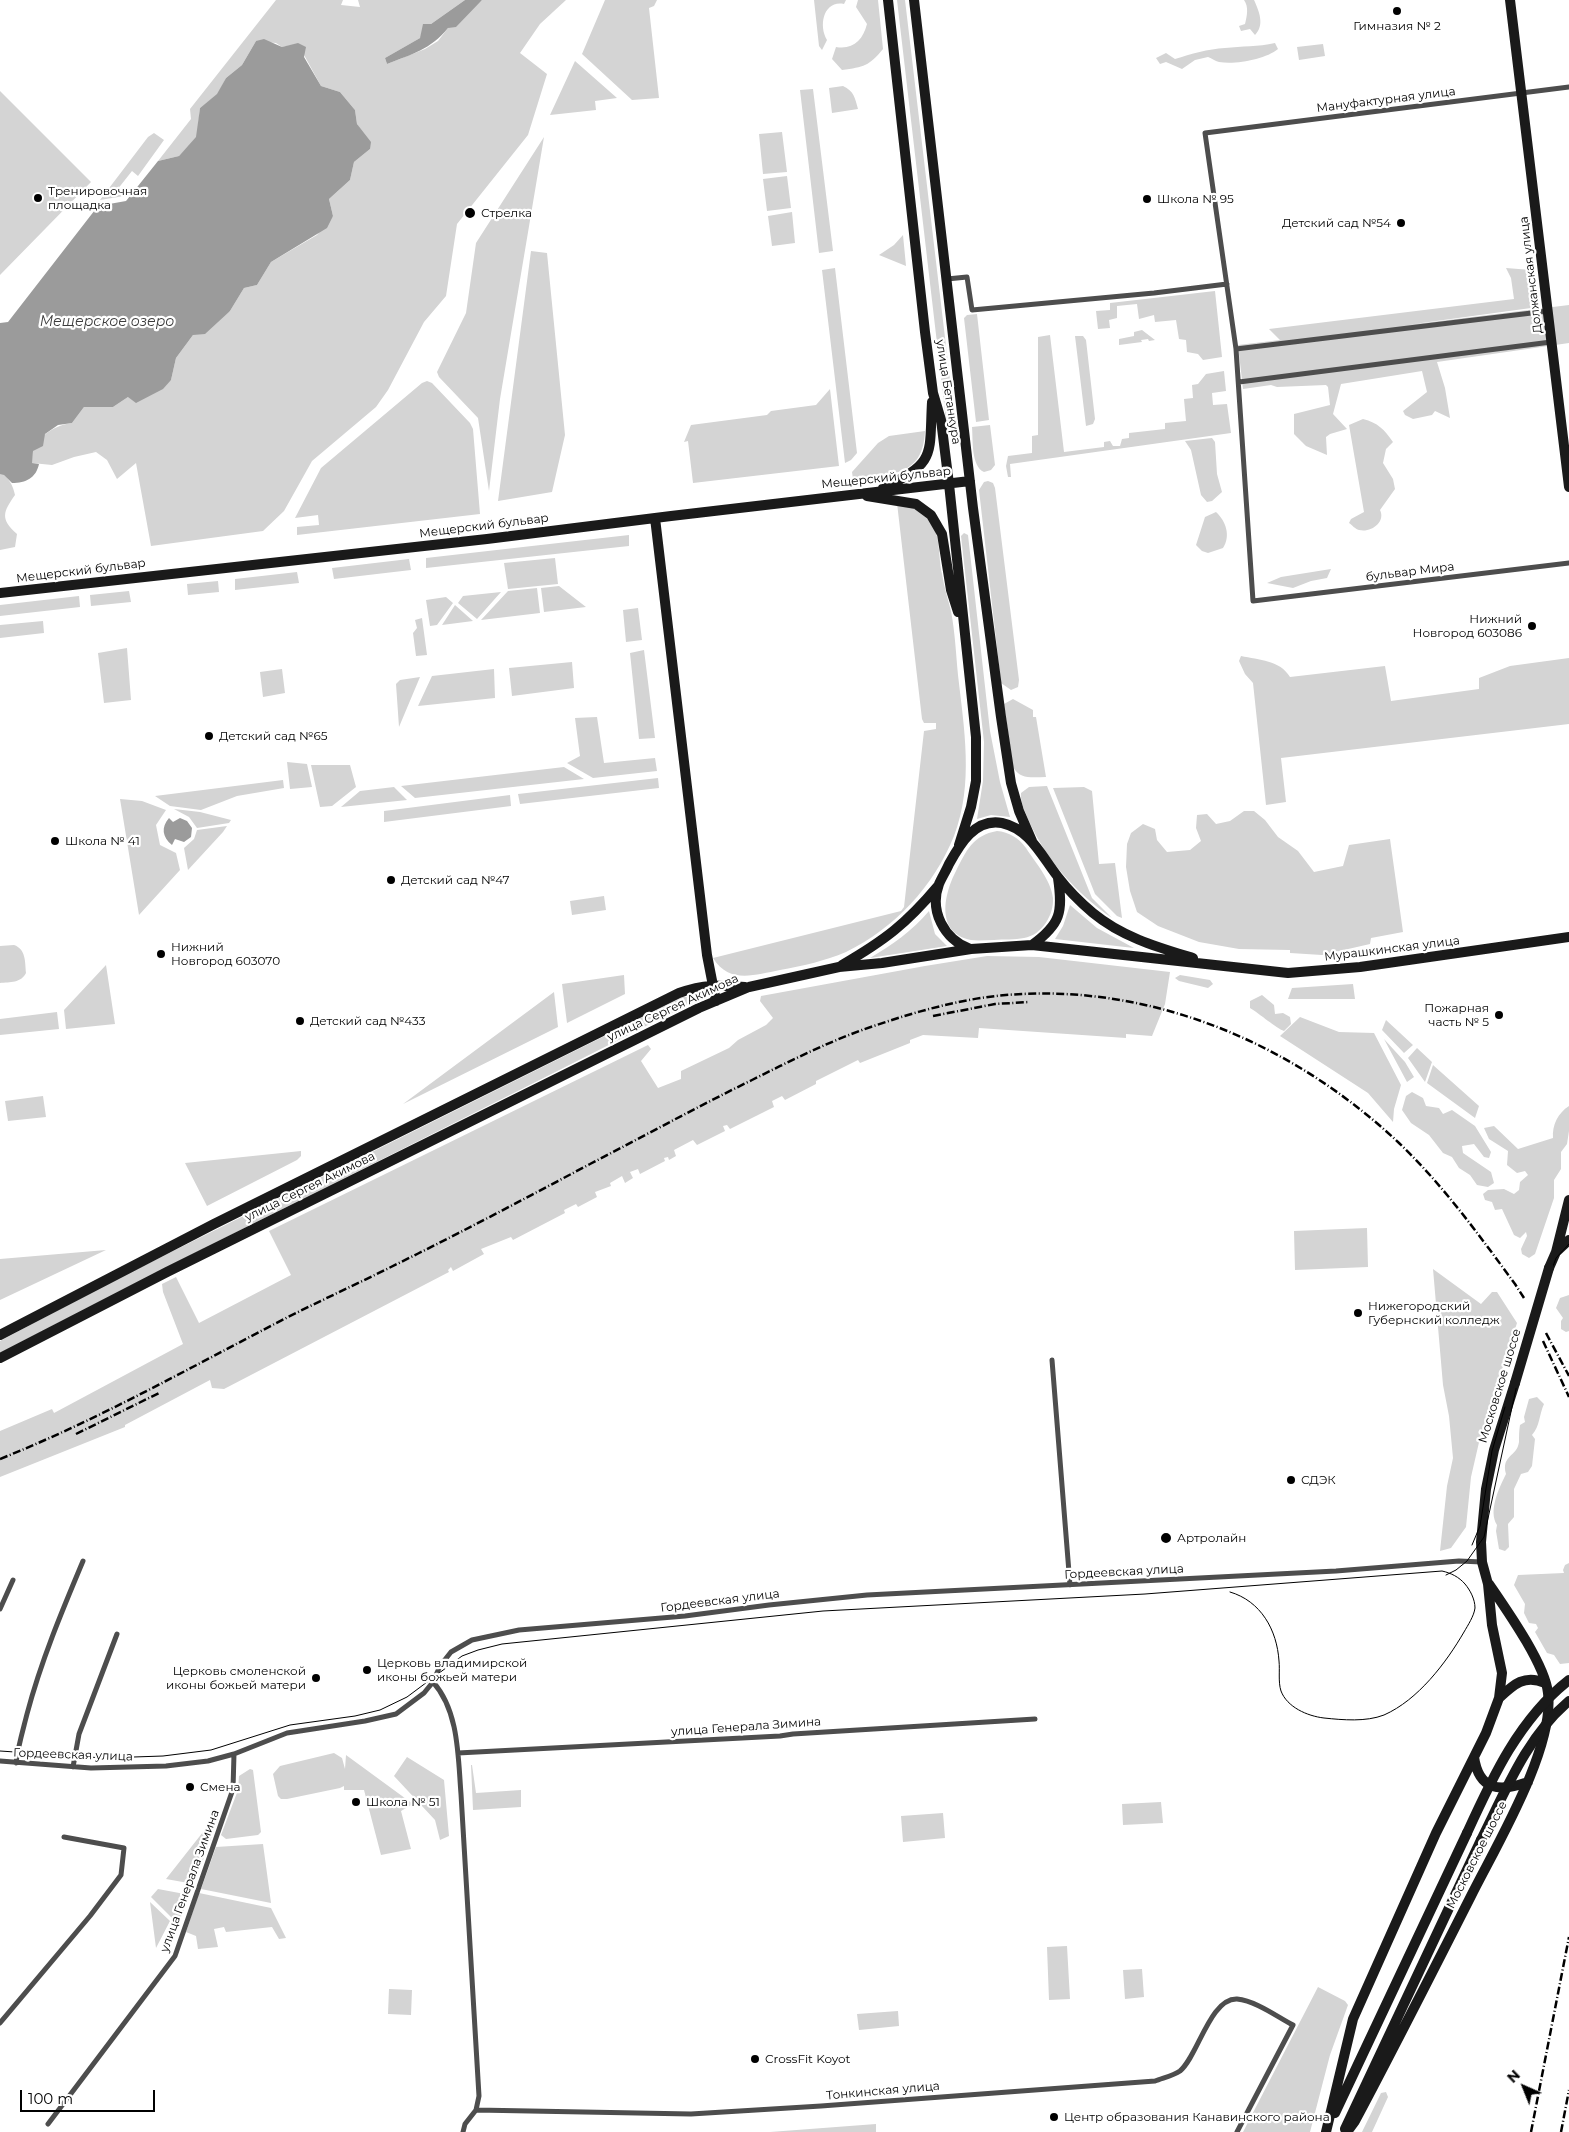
<!DOCTYPE html>
<meta charset="utf-8">
<style>
body{margin:0}
#map{position:relative;width:1569px;height:2132px;overflow:hidden;background:#fff;font-family:Montserrat,sans-serif}
canvas{display:block}
.north{position:absolute;left:1499px;top:2062px;width:50px;height:50px;-webkit-text-stroke:4px #fff;paint-order:stroke;rotate:316deg;font-size:14px;font-weight:700;line-height:20px;text-align:center;color:#000}
.north::after{content:'';display:block;margin:auto;width:18px;height:22px;background:#000;clip-path:polygon(50% 0,100% 100%,50% 72%,0 100%)}
.scale{position:absolute;left:20px;top:2090px;width:135px;height:22px;box-sizing:border-box;border:2px solid #000;border-top:0;padding-left:6px;font-size:15px;line-height:18px;white-space:nowrap;color:#000;-webkit-text-stroke:4px #fff;paint-order:stroke}
</style>
<div id="map">
<canvas width="1569" height="2132"></canvas>
<div class="north">N</div>
<div class="scale">100 m</div>
</div>
<script>
const ctx = document.querySelector('canvas').getContext('2d');
ctx.lineJoin = 'round';
function fill(path, color) { ctx.fillStyle = color; ctx.fill(path, 'evenodd'); }
function trace(path, color, width, dash) { ctx.strokeStyle = color; ctx.lineWidth = width; ctx.lineCap = dash ? 'butt' : 'round'; ctx.setLineDash(dash || []); ctx.stroke(path); }
function drawText(font, color, halo, rows, align = 'center') {
  ctx.font = font + ' Montserrat,sans-serif'; ctx.lineWidth = 4.5; ctx.setLineDash([]); ctx.textBaseline = 'middle'; ctx.strokeStyle = halo; ctx.fillStyle = color; for (const [text, x, y, turn = 0] of rows) {
    ctx.save(); ctx.translate(x, y); ctx.rotate((+turn || 0) * Math.PI / 180); ctx.textAlign = isNaN(turn) ? turn : align; if (halo) ctx.strokeText(text, 0, 0); ctx.fillText(text, 0, 0); ctx.restore();
  }
}
fill(new Path2D(`
 M276,0H343L341,5L360,7L358,0H465L431,24L420,38L385,58L387,64L425,49L438,41L448,28L482,0H566L540,24L520,53L547,74L528,135L457,224L446,296L424,322L388,390L376,407L312,461L284,511L263,531L151,546L136,463L117,479L107,460L96,452L74,457L52,465L32,463C32,460 32,454 33,451C39,434 57,425 72,423L84,407H113L128,397L171,380L176,358L193,335L230,311L244,288L257,285L271,262L317,235L333,216L329,199L350,180L354,162L370,149L357,124L355,110L340,92L321,86L298,44L282,47L276,43L256,41L242,65L226,78L218,94L200,108L197,137L179,156L158,161L191,119L190,109Z
 M605,0H657L654,6L649,8L659,98L632,100L582,54Z
 M814,0H846L844,4C824,0 818,25 827,40L822,50L819,46Z
 M858,0H878L883,49C869,66 864,67 842,70L832,59L836,47C853,50 863,40 867,24L856,7Z
 M897,0H905L955,422V428L951,432L947,429Z
 M1244,0H1254C1259,11 1265,25 1255,35L1250,29L1241,31L1239,26L1245,24C1247,16 1249,7 1244,0Z
 M1275,43L1278,49C1266,59 1236,65 1219,62C1215,61 1211,58 1208,57L1195,60L1182,69L1166,62L1160,64L1156,58L1166,53L1175,59C1191,54 1208,49 1225,48C1242,46 1258,47 1275,43Z
 M1323,44L1325,56L1299,60L1297,47Z
 M575,61L617,98L595,101L596,110L550,115Z
 M843,86C854,91 855,98 858,109L832,113L829,88Z
 M813,89L833,251L819,253L800,90Z
 M0,91L91,182L0,275Z
 M782,132L787,172L763,174L759,134Z
 M154,133L164,140L138,176L132,171L117,190L124,196L100,200L148,137Z
 M544,137L500,399L489,491L478,418L439,377L437,372L466,313L476,243Z
 M787,176L791,208L767,211L763,179Z
 M792,212L795,243L772,246L768,216Z
 M903,235L906,266L879,255L894,245Z
 M531,251L547,253L565,435L552,492L498,501Z
 M835,268L857,453L851,460L845,463L822,270Z
 M1506,268L1531,270V308L1407,325L1569,305V343L1437,362L1445,388L1450,418L1435,411L1432,415L1413,419L1405,415L1403,411L1427,392L1422,371L1341,384L1333,414L1347,429L1330,434L1326,437L1327,455L1306,446L1294,434V414L1330,405L1328,387L1326,385L1277,387L1271,385L1243,389L1238,345L1280,340L1269,329L1514,299L1511,278Z
 M1215,291L1222,357L1203,360L1198,354L1187,352L1186,340L1179,339L1176,320L1155,322L1154,315L1139,319L1137,304L1117,306V318L1109,320L1110,328L1098,329L1096,311L1110,310V303Z
 M977,314L989,420L976,422L964,318L967,315Z
 M1142,330L1155,340L1149,341L1148,339L1141,340L1142,342L1119,345V339L1134,336V332Z
 M1050,335L1064,452L1104,447V442L1110,441L1113,446H1120L1122,439L1129,438V433L1165,429V423L1186,421L1184,399L1193,398L1192,385L1198,384L1206,374L1224,371L1226,391L1212,393L1213,405L1227,404L1231,433L1010,464L1011,477H1008L1006,466L1008,456L1032,453V436L1038,435V337Z
 M1075,336H1083L1086,340L1095,419L1093,424L1086,426Z
 M427,381L432,383L470,423L473,429L480,514L297,535V527L319,525L318,515L295,518L321,468L422,383Z
 M830,389L839,466L693,483L688,441L684,442L691,425L767,415L771,411L816,405Z
 M1363,419C1378,423 1384,429 1393,442L1386,449L1383,463L1393,479L1395,489L1380,510C1386,522 1371,533 1359,530C1355,529 1352,525 1349,523L1351,519L1364,512L1349,425Z
 M990,425L995,465L991,470L984,472C971,466 973,440 972,427Z
 M925,431C923,478 889,474 853,479L852,472L878,443L889,436Z
 M1212,438L1215,442L1217,474L1222,492L1212,501L1207,502L1201,495L1191,450L1185,441Z
 M2,473C9,479 13,485 15,495C3,512 0,519 17,534L15,547L0,550V474Z
 M988,481L993,483L995,488L1019,680L1018,687L1011,690L1001,683L979,490L984,482Z
 M897,503C909,506 922,509 930,520C941,535 938,556 942,574C944,587 948,599 951,611C955,632 956,654 958,675C964,728 974,784 954,836C934,886 895,928 846,952C825,961 802,966 780,970C754,975 729,984 713,958L901,911L904,907L924,731L936,729V723H924L922,719Z
 M1216,512C1226,521 1231,536 1223,548L1208,553L1202,551L1196,545L1205,517Z
 M964,533L968,535L990,731L1000,782L1010,817L991,815L977,819L983,781L984,742L961,536Z
 M629,535V546L426,568V558Z
 M555,558L558,584L508,589L504,563Z
 M409,559L411,570L334,579L332,568Z
 M1331,569L1327,578L1311,581L1293,588L1267,583L1281,577Z
 M297,572L299,583L235,590V579Z
 M218,581L219,592L188,595L187,584Z
 M559,586L586,607L544,612L541,588Z
 M537,588L540,613L481,620L508,591Z
 M129,591L131,602L91,606L90,595Z
 M501,592L477,619L458,603L463,596Z
 M79,596L80,607L0,616V605Z
 M446,597L453,603L437,625L430,626L426,600Z
 M455,605L473,621L442,625Z
 M638,608L642,640L626,642L623,610Z
 M422,618L427,655L416,656L413,633L417,628L415,620Z
 M43,621L44,633L0,638V625Z
 M127,648L131,700L104,703L98,653Z
 M644,650L655,738L639,739L630,653Z
 M1241,656C1259,660 1280,660 1290,677L1385,666L1391,701L1479,689V678L1510,666L1569,658V724L1281,758L1286,802L1266,805L1253,683L1245,674L1239,661Z
 M572,662L574,688L512,696L509,668Z
 M282,669L285,693L263,697L260,672Z
 M494,669L495,698L418,706L432,676Z
 M420,677L399,727L396,684L400,680Z
 M1013,699L1033,710V717H1036L1046,777C1033,777 1020,780 1013,767L1004,704Z
 M597,717L604,763L655,758L657,771L593,778L567,763L580,756L575,718Z
 M287,762L307,764L312,787L290,789Z
 M311,765H350L356,787L332,806L320,807Z
 M564,767L584,779L415,798L401,786Z
 M658,778L659,788L520,804L518,794Z
 M283,780L284,788L237,796L201,810L170,806L155,796Z
 M1047,786L1092,898L1112,918C1076,893 1046,860 1028,819C1025,811 1020,802 1021,793L1029,787Z
 M394,787L407,800L341,807L360,791Z
 M1084,787L1092,791L1099,864L1115,863L1122,918L1117,916L1095,894L1053,788Z
 M510,795L511,806L384,822V811Z
 M120,799L142,801L166,810L156,825L160,845L176,853L180,870L139,915Z
 M174,809L200,812L231,820L229,823L197,828L189,817Z
 M1244,811H1254L1265,820L1278,837L1298,851L1314,872L1343,866L1349,845L1390,839L1403,932L1371,938L1370,944L1322,955L1290,953V950L1239,949L1199,942L1158,926L1137,912L1130,891L1126,867L1127,844L1131,833L1143,824L1155,829L1157,840L1167,852L1190,850L1201,841L1196,828L1197,815L1207,814L1216,824L1230,821Z
 M227,826L223,832L188,870L184,848L194,839L197,830Z
 M997,831C1009,832 1019,838 1026,848C1035,862 1051,880 1053,898C1054,915 1042,935 1024,938C1015,940 1004,939 994,940C986,940 978,941 971,940C935,933 944,894 956,871C966,851 973,835 997,831Z
 M604,896L606,910L572,915L570,901Z
 M1070,905L1097,928L1134,948L1055,939L1063,926Z
 M929,911L935,934L947,946L870,958C892,945 912,931 929,911Z
 M14,945C26,949 25,962 26,973C21,983 10,982 0,983V946Z
 M987,956L1039,957L1170,972L1165,1004L1152,1036L1126,1034V1038L979,1028L978,1038L923,1035L910,1040V1043L860,1063L858,1060L816,1081V1084L785,1100L782,1096L772,1101L774,1107L730,1129L727,1125L723,1126L725,1131L697,1145L693,1140L674,1150L676,1156L669,1160L668,1157L664,1158L665,1161L640,1174L638,1169L630,1172L633,1178L625,1183L622,1176L610,1183L611,1186L595,1192L597,1197L578,1207L576,1204L564,1210L565,1213L513,1240L511,1237L481,1249L484,1254L453,1271L451,1267L448,1270L449,1272L224,1389L212,1388L210,1380L125,1425V1427L0,1477V1431L52,1409L54,1413L183,1344L163,1292L162,1284L176,1277L199,1323L291,1275L269,1231L648,1045L651,1049L641,1061L658,1088L681,1079V1071L729,1048L738,1040L766,1025L773,1018L760,1001L761,996L925,966Z
 M106,965L115,1024L66,1029L64,1010Z
 M624,975L625,994L567,1023L562,984Z
 M1180,975L1210,980L1213,984L1208,988L1179,981L1175,978Z
 M1353,984L1355,999H1288L1292,988Z
 M554,992L558,1027L403,1104Z
 M1262,995L1274,1005L1275,1014L1283,1013L1290,1017L1291,1024L1284,1031C1276,1028 1260,1014 1250,1008V1001Z
 M683,997H698L695,1001C464,1120 230,1233 0,1353V1341L117,1279Z
 M57,1012L59,1029L0,1035V1019Z
 M1300,1017L1339,1032L1374,1033L1401,1085L1394,1109L1393,1122L1368,1093L1280,1036Z
 M1386,1020L1413,1045L1404,1053L1382,1030Z
 M1384,1039L1405,1062L1414,1077L1407,1082Z
 M1417,1048L1432,1062L1425,1082L1408,1058Z
 M1433,1065L1479,1106L1475,1118L1427,1083Z
 M1412,1092L1423,1098L1426,1106L1439,1108L1443,1114L1452,1110L1475,1126L1491,1152L1489,1158L1484,1157L1474,1144L1462,1146L1463,1153L1491,1172L1494,1183L1488,1187L1477,1185L1470,1175L1459,1168L1452,1157L1443,1153L1429,1135L1411,1123L1402,1110L1406,1096Z
 M43,1096L46,1117L8,1121L5,1101Z
 M1569,1106V1131L1567,1144L1561,1152V1169L1554,1180V1198L1535,1254L1529,1258L1522,1254L1521,1249L1527,1236L1526,1232L1520,1238L1514,1235L1502,1209L1495,1210L1492,1202L1485,1200L1483,1194L1488,1190L1504,1189L1514,1194L1519,1190L1520,1182L1528,1175L1525,1171L1517,1173L1507,1165L1508,1151L1489,1139L1484,1128L1494,1126L1518,1149L1553,1138C1552,1125 1558,1113 1569,1106Z
 M301,1151V1156L297,1160L207,1206L185,1163Z
 M1367,1228L1368,1267L1295,1270L1294,1231Z
 M106,1250L0,1300V1259Z
 M1433,1269L1481,1304L1492,1292H1497L1517,1323L1480,1438L1471,1477L1466,1527L1451,1548L1440,1551L1447,1486L1453,1458L1449,1416L1443,1385Z
 M1569,1295V1331L1566,1332L1561,1329V1321L1563,1318L1556,1308L1560,1298Z
 M1537,1397L1544,1404C1539,1415 1540,1426 1532,1435L1535,1439L1532,1466L1528,1472L1521,1474L1514,1489V1517L1508,1524L1509,1547L1505,1551L1499,1549L1496,1531L1497,1525C1488,1511 1499,1488 1506,1474C1501,1455 1517,1457 1519,1442C1519,1436 1519,1431 1520,1425L1525,1422L1524,1417L1529,1399Z
 M1569,1563V1663L1560,1664L1554,1655L1547,1653L1535,1632L1538,1628L1536,1624L1529,1623L1524,1613L1525,1604L1514,1585L1518,1575L1564,1573L1563,1570L1565,1565Z
 M334,1753L342,1758L345,1769L346,1755L413,1804L401,1811L411,1849L381,1855L364,1790H344V1786L340,1788L287,1799H281L278,1796L273,1774L280,1766Z
 M407,1757L444,1780L449,1836L440,1840L435,1820L394,1776Z
 M471,1765H472L476,1793L521,1790V1807L473,1810Z
 M250,1769L253,1770L261,1832L258,1835L226,1839L221,1835L238,1790L239,1776Z
 M1161,1802L1163,1823L1123,1825L1122,1804Z
 M943,1813L945,1838L903,1842L901,1816Z
 M203,1832L212,1836L194,1884L166,1879Z
 M263,1844L271,1903L201,1889L216,1847Z
 M158,1889L190,1895L178,1924L151,1897Z
 M199,1893L271,1908L286,1938L279,1939L272,1927L226,1932L224,1927L214,1929L218,1947L198,1949L196,1936L186,1932Z
 M150,1902L170,1921L156,1948Z
 M1067,1946L1070,1999L1049,2000L1047,1947Z
 M1142,1969L1144,1997L1125,1999L1123,1970Z
 M1318,1987L1345,2001L1348,2005L1330,2055L1310,2132H1243Z
 M389,1989L412,1990L411,2015L388,2014Z
 M898,2011L899,2026L859,2030L857,2014Z
 M1386,2092L1388,2097L1372,2132H1362L1381,2093Z
 M876,2124V2132H770Z`), '#d4d4d4');
fill(new Path2D(`
 M465,0H482L456,27L448,28C430,50 412,54 387,64L385,58L420,38L423,24H431Z
 M264,39L282,47L298,43L306,47L304,57L321,86L340,92L355,110L357,124L371,142L370,149L354,162L350,180L329,199L333,216L327,228L271,262L257,285L244,288L230,311L205,334L193,335L176,358L171,380L163,389L136,403L128,397L113,407H84L72,423L58,425L45,434L43,446L33,451L32,463L39,464C36,478 26,483 12,483L4,475L0,474V323L8,322L98,206L126,201L158,161L179,156L196,137L200,108L217,94L226,78L242,65L256,41Z
 M169,818L173,822L180,818L187,821L192,828L191,837L184,842L175,839L172,845C162,837 161,827 169,818Z`), '#9b9b9b');
trace(new Path2D(`
 M1569,87L1205,133L1236,349L1253,601L1569,563
 M947,279L967,277L972,310L1154,293L1227,284
 M1236,349L1548,311
 M1239,382L1551,342
 M1052,1360L1070,1585
 M0,1609L13,1580
 M433,1682C459,1711 458,1757 461,1794L479,2096L476,2110L465,2124L463,2132
 M458,1753L780,1736L793,1734L1035,1719
 M0,1761L91,1768L166,1766L208,1761L234,1754L287,1733L365,1721L396,1714L424,1693L433,1682L440,1666L451,1652L472,1640L519,1630L685,1616L769,1605L867,1595L1336,1571L1459,1561L1482,1562
 M16,1763C18,1746 23,1730 27,1714C41,1661 62,1611 83,1561
 M73,1767L79,1734L117,1634
 M0,2023L90,1916L121,1875L124,1848L64,1837
 M476,2110L691,2114L821,2106L1155,2081C1162,2078 1173,2076 1180,2071C1198,2056 1210,1998 1237,1999C1256,2001 1276,2016 1293,2025L1237,2132
 M48,2124L175,1956L233,1789L234,1754`), '#4d4d4d', 5);
trace(new Path2D(`
 M888,0L925,332L933,393L941,420L949,484L976,737V781L971,807L959,845
 M914,0L973,508L1001,717L1011,783L1019,811L1032,841
 M1510,0L1569,487
 M883,488C937,462 929,456 932,402
 M867,496L916,504L931,515L942,534L951,590L958,612
 M655,518L707,955L716,1001
 M0,593L487,539L671,516L970,481
 M1032,945C1061,924 1063,912 1058,878
 M970,949C944,939 929,911 939,884C942,877 946,871 949,864C960,844 975,818 1002,823C1030,829 1042,857 1058,877C1068,890 1080,902 1093,913C1122,937 1157,947 1193,958
 M842,965C885,940 906,924 938,886
 M1556,1252L1569,1240
 M1549,1268L1556,1252L1569,1200
 M0,1335L214,1224L679,993C704,984 719,985 745,987
 M0,1358L167,1272L699,1008L749,987L839,967L882,963L971,949L1032,945L1288,973L1360,967L1569,937
 M1499,1698C1514,1684 1525,1674 1545,1683
 M1474,1757C1479,1791 1500,1792 1528,1782
 M1335,2113L1467,1833
 M1345,2129L1481,1840
 M1326,2132L1353,2019L1436,1833L1486,1733L1499,1698L1502,1673L1492,1625L1488,1584L1482,1562L1481,1542L1486,1489L1494,1450L1515,1383
 M1347,2132L1355,2121C1395,2046 1433,1971 1471,1896C1496,1846 1555,1748 1548,1693C1545,1664 1506,1609 1489,1584`), '#1a1a1a', 10);
trace(new Path2D(`
 M1472,1545L1480,1526L1492,1451L1505,1407
 M1446,1575L1456,1570L1467,1561L1484,1537L1517,1384L1552,1269L1556,1258L1569,1244
 M0,1751L104,1758L163,1756L211,1750L290,1725L355,1716L380,1710L407,1697L462,1656L478,1650L502,1644L823,1611L1145,1594L1442,1571C1451,1573 1459,1577 1465,1584C1470,1590 1475,1599 1475,1608C1474,1616 1468,1625 1464,1632C1446,1663 1418,1700 1384,1715C1366,1722 1343,1720 1324,1718C1307,1716 1287,1707 1281,1691C1278,1682 1280,1670 1279,1661C1277,1630 1261,1601 1230,1592`), '#000', 1);
trace(new Path2D(`
 M933,1016L995,1004L1029,1002
 M1546,1333L1569,1376
 M1543,1341L1569,1397
 M76,1434L159,1393
 M0,1459C100,1419 193,1366 288,1317C324,1299 361,1282 397,1264C462,1232 526,1198 590,1164C644,1136 697,1107 752,1080C788,1062 824,1044 862,1030C905,1015 951,1001 996,996C1146,980 1292,1042 1399,1143C1443,1185 1479,1235 1515,1284L1524,1298
 M1531,2132L1569,1937
 M1561,2132L1569,2090`), '#000', 2.5, [8, 2.5, 1, 2.5]);
trace(new Path2D(`
 M1515,1383L1549,1268
 M1467,1833C1492,1778 1519,1719 1569,1680
 M1481,1840C1505,1792 1527,1736 1569,1701`), '#1a1a1a', 10);
for (const [x, y, r, color] of [
 [1397,11,5,"#000"],
 [38,198,5,"#000"],
 [1147,199,5,"#000"],
 [470,213,6,"#000"],
 [1401,223,5,"#000"],
 [1532,626,5,"#000"],
 [209,736,5,"#000"],
 [55,841,5,"#000"],
 [391,880,5,"#000"],
 [161,954,5,"#000"],
 [1499,1015,5,"#000"],
 [300,1021,5,"#000"],
 [1358,1313,5,"#000"],
 [1291,1480,5,"#000"],
 [1166,1538,6,"#000"],
 [367,1670,5,"#000"],
 [316,1678,5,"#000"],
 [190,1787,5,"#000"],
 [356,1802,5,"#000"],
 [755,2059,5,"#000"],
 [1054,2117,5,"#000"]
]) { const dot = new Path2D(); dot.arc(x, y, r, 0, 2 * Math.PI); ctx.fillStyle = color; ctx.fill(dot); trace(dot, '#fff', 2); }
drawText('12px', '#000', '#fff', [
 ["Гимназия № 2",1397,26,"center"],
 ["Тренировочная",48,191],
 ["площадка",48,205],
 ["Школа № 95",1157,199],
 ["Стрелка",481,213],
 ["Детский сад №54",1391,223,"right"],
 ["Нижний",1522,619,"right"],
 ["Новгород 603086",1522,633,"right"],
 ["Детский сад №65",219,736],
 ["Школа № 41",65,841],
 ["Детский сад №47",401,880],
 ["Нижний",171,947],
 ["Новгород 603070",171,961],
 ["Пожарная",1489,1008,"right"],
 ["часть № 5",1489,1022,"right"],
 ["Детский сад №433",310,1021],
 ["Нижегородский",1368,1306],
 ["Губернский колледж",1368,1320],
 ["СДЭК",1301,1480],
 ["Артролайн",1177,1538],
 ["Церковь владимирской",377,1663],
 ["иконы божьей матери",377,1677],
 ["Церковь смоленской",306,1671,"right"],
 ["иконы божьей матери",306,1685,"right"],
 ["Смена",200,1787],
 ["Школа № 51",366,1802],
 ["CrossFit Koyot",765,2059],
 ["Центр образования Канавинского района",1064,2117]
], 'left');
drawText('12px', '#000', '#fff', [
 ["Мануфактурная улица",1386,100,-7],
 ["Должанская улица",1531,275,-97],
 ["улица Бетанкура",948,392,81],
 ["Мещерский бульвар",886,478,-6],
 ["Мещерский бульвар",484,526,-7],
 ["Мещерский бульвар",81,571,-7],
 ["бульвар Мира",1410,572,-7],
 ["Мурашкинская улица",1392,949,-7],
 ["улица Сергея Акимова",673,1008,-25],
 ["улица Сергея Акимова",310,1187,-26],
 ["Московское шоссе",1500,1386,-73],
 ["Гордеевская улица",1124,1572,-3],
 ["Гордеевская улица",720,1601,-7],
 ["улица Генерала Зимина",746,1727,-4],
 ["Гордеевская улица",73,1755,2],
 ["Московское шоссе",1477,1855,-63],
 ["улица Генерала Зимина",190,1881,-70],
 ["Тонкинская улица",883,2091,-5]
]);
drawText('italic 14px', '#3c3c3c', '#fff', [
 ["Мещерское озеро",107,322]
]);
</script>
